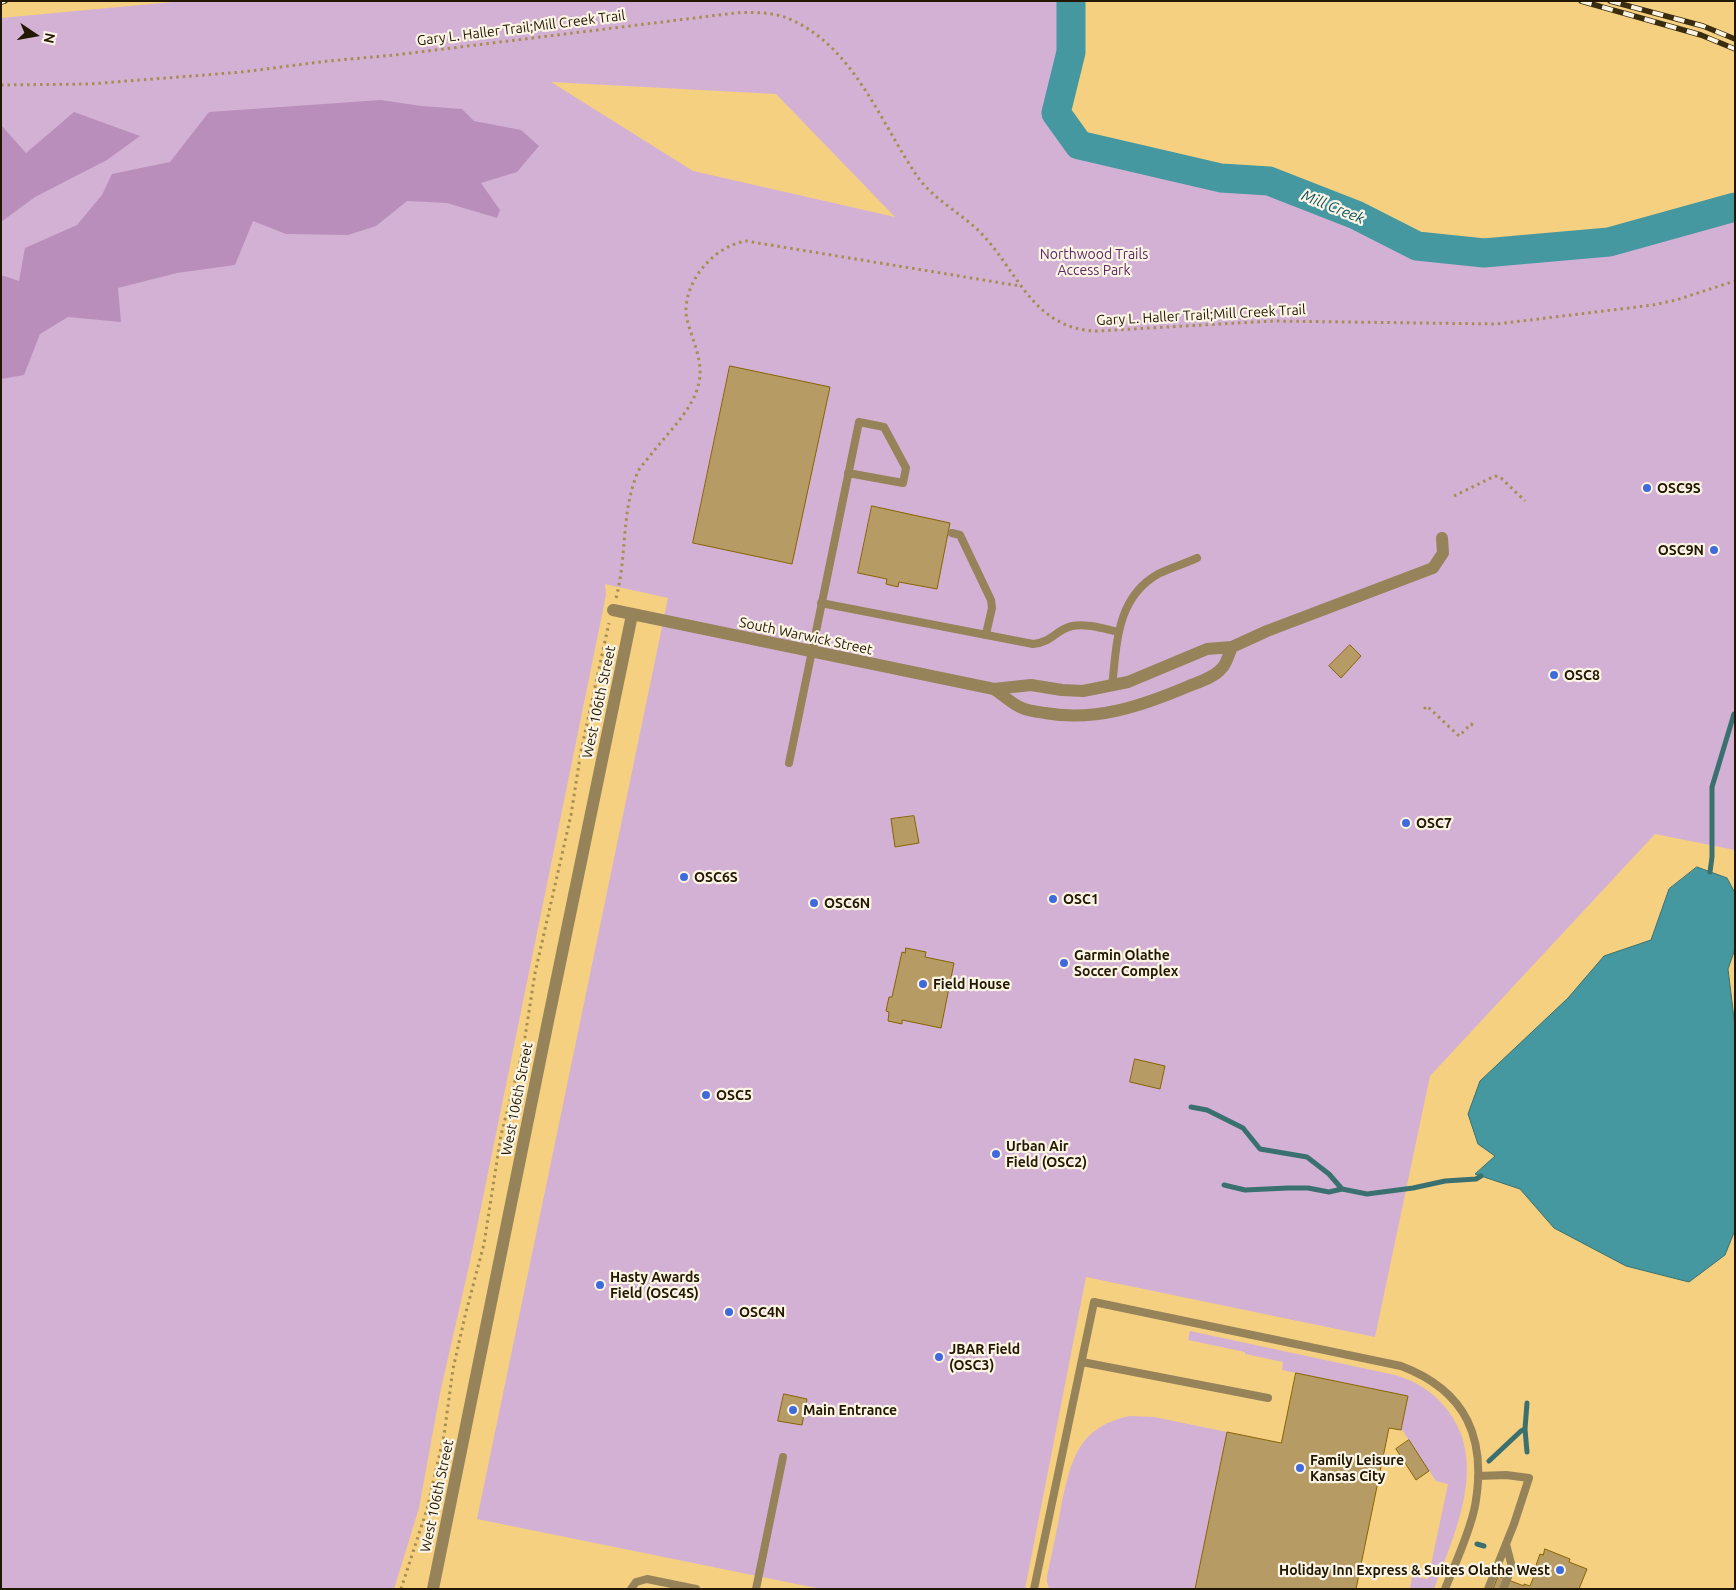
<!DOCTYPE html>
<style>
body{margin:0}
#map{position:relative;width:1736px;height:1590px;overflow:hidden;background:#f5d081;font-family:Ubuntu,sans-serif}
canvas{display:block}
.frame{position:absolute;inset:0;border:2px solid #221700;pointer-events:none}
.north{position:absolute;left:10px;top:10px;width:50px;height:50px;-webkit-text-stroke:4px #fcf5e6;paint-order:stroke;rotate:102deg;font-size:14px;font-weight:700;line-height:20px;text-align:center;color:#221700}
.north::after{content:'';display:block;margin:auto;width:18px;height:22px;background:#221700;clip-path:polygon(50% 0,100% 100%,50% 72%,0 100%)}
</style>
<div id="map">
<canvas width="1736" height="1590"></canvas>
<div class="frame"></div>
<div class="north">N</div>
</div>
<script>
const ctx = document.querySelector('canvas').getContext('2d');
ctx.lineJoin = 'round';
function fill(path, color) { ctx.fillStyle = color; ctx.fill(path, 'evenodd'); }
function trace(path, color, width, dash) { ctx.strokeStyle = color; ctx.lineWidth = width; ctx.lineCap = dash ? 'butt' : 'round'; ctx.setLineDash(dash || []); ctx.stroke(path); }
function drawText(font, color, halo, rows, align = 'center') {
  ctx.font = font + ' Ubuntu,sans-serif'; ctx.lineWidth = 4.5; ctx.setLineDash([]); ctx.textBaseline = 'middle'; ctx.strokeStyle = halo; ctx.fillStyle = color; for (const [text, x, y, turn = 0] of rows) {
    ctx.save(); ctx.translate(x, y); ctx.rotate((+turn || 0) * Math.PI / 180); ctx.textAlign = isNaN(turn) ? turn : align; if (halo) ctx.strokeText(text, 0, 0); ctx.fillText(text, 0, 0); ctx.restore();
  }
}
fill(new Path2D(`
 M183,1H1071V52L1056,113L1079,145L1221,178L1269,181L1356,215L1417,246L1484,253L1609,242L1735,207V850L1655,834L1430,1076L1375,1337L1086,1277L1025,1589H821L477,1519L668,598L605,584L606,595L469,1266L440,1393L419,1508L394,1589H1V18ZM551,82L776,94L895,217L693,171Z
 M1190,1331L1395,1375C1415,1381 1432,1391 1445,1407C1490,1460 1455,1533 1434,1589H1410L1412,1576L1428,1579L1448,1484L1436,1481L1403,1431L1401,1430L1408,1396L1282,1370L1283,1362L1245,1354V1352L1188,1340Z
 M1130,1416L1154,1417L1227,1432L1195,1589H1049L1047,1582V1576C1052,1553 1057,1530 1061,1507C1071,1461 1077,1427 1130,1416Z`), '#d3b1d4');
fill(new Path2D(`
 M381,100L421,106L462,109L474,121L521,130L539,146L517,172L481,183L500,210L497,218L447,203L407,201L376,226L348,235L286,234L253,221L235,265L177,273L118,288L121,322L68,317L40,334L24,375L1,379V275L19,281L25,248L77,225L102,195L112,174L170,162L209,112Z
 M74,112L140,136L107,160L35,197L1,222V125L26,153Z`), '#ba8ebb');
const water = new Path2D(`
 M1697,867L1727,878L1735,893V949L1728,969L1735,1027V1230L1725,1255L1689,1282L1626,1266L1554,1228L1520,1189L1475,1174L1495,1156L1478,1144L1468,1114L1480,1081L1568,998L1604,956L1651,940L1669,889Z`);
fill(water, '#4597a0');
trace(water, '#3a7170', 1);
trace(new Path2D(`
 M1710,872L1712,857V787L1734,714
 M1191,1107L1207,1110L1243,1128L1260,1149L1307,1157L1329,1174L1342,1189
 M1224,1185L1245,1190L1288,1188H1308L1329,1192L1342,1189L1367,1194L1413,1188L1445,1181L1476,1179L1481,1176
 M1527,1452L1525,1429L1527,1403
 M1489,1461L1521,1431L1525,1429
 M1477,1544L1484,1546`), '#3a7170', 5);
trace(new Path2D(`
 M1071,1V52L1056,113L1079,145L1221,178L1269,181L1356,215L1417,246L1484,253L1609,242L1735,207`), '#4597a0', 29);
const building = new Path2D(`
 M730,366L830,387L792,564L693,543Z
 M872,506L950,523L937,589L899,582L898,587L886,584L887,579L858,573Z
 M1350,645L1361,656L1341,678L1329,666Z
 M914,816L919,843L895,847L891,819Z
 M906,948L926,952L925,957L954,963L941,1028L902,1020V1024L888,1021L889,1012L886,1011L889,997H892L902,952L905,953Z
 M1135,1059L1165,1066L1160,1089L1130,1082Z
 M1296,1373L1408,1396L1401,1430L1389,1428L1356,1589H1195L1227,1432L1281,1443Z
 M784,1394L807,1399L802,1425L778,1421Z
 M1409,1440L1429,1471L1416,1480L1396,1449Z
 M1545,1549L1570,1559L1569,1562L1587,1569L1579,1589H1493L1498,1576L1524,1586V1584L1530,1586L1536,1571H1534L1540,1554L1543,1555Z`);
fill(building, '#b69c64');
trace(building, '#866403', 1);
trace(new Path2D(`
 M1,85L90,84L242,72L328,61L395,55L735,13C752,12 771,12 787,18C852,44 879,119 915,173C931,198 958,211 979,231C1018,270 1032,330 1098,331L1273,321L1497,324L1653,305L1676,300L1735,281
 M1454,496L1495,476L1500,477L1525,501
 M616,598C627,558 621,514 637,474C639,468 645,462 650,456C669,430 702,403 700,369C699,350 689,332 686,314C684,281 714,246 746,241L1020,286
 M1424,709L1427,706L1459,736L1471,724L1474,726
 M401,1589L427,1509L444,1435L453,1369L465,1316L484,1244L501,1135L523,1050L535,973L571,815L581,751L609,623`), '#a88d52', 3, [2.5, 4]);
trace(new Path2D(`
 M952,533L960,535L991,600L992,608L986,634
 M821,603L1033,644C1051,643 1057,629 1072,626C1086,623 1105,629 1119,632
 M1112,686C1117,644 1116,598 1158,574C1170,568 1184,564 1197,558
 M789,763L859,422L884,427L906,468L903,483L848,473
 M1082,1362L1268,1398
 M1478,1476L1506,1475L1529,1478L1514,1524L1488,1589
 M631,1589L636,1582L647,1579L696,1589
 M756,1589L783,1457
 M1034,1589L1094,1302L1401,1366C1467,1391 1487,1439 1475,1506C1470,1532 1455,1564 1445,1589
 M1503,1589L1512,1567L1506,1544`), '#968359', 8);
trace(new Path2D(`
 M613,610L994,689L1031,685L1062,690L1083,691L1128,682L1207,649L1232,647L1267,631L1433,568L1443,553L1442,538
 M994,689C1003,695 1012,704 1022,708C1029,711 1038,712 1045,713C1095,722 1142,706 1189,686C1199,682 1215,677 1222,668C1227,663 1229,653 1232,647`), '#968359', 12);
trace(new Path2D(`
 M433,1589L547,1026L632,615`), '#968359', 12);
const rail = new Path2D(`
 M1581,1L1701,35L1735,49
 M1610,1L1703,26L1735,39
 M1,2L5,1`);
trace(rail, '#3a2c0f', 5.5);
trace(rail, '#fcf5e6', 4, [11]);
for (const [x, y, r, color] of [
 [1647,488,5,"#3f6adb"],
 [1714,550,5,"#3f6adb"],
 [1554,675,5,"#3f6adb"],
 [1406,823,5,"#3f6adb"],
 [684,877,5,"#3f6adb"],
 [1053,899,5,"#3f6adb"],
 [814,903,5,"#3f6adb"],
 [1064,963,5,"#3f6adb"],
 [923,984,5,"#3f6adb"],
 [706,1095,5,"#3f6adb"],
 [996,1154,5,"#3f6adb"],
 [600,1285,5,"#3f6adb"],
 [729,1312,5,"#3f6adb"],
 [939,1357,5,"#3f6adb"],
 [793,1410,5,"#3f6adb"],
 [1300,1468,5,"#3f6adb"],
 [1560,1570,5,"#3f6adb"]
]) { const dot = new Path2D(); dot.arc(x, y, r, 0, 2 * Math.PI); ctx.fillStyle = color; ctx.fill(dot); trace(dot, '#fcf5e6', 2); }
drawText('14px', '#221700', '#fcf5e6', [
 ["Gary L. Haller Trail;Mill Creek Trail",521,28,-7],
 ["Gary L. Haller Trail;Mill Creek Trail",1201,315,-3],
 ["South Warwick Street",806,636,12],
 ["West 106th Street",599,702,-78],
 ["West 106th Street",517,1099,-79],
 ["West 106th Street",437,1496,-78]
]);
drawText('14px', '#5e2961', '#fcf5e6', [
 ["Northwood Trails",1094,254],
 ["Access Park",1094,270]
]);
drawText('bold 14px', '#221700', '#fcf5e6', [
 ["OSC9S",1657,488],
 ["OSC9N",1704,550,"right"],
 ["OSC8",1564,675],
 ["OSC7",1416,823],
 ["OSC6S",694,877],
 ["OSC1",1063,899],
 ["OSC6N",824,903],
 ["Garmin Olathe",1074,955],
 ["Soccer Complex",1074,971],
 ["Field House",933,984],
 ["OSC5",716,1095],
 ["Urban Air",1006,1146],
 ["Field (OSC2)",1006,1162],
 ["Hasty Awards",610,1277],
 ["Field (OSC4S)",610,1293],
 ["OSC4N",739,1312],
 ["JBAR Field",949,1349],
 ["(OSC3)",949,1365],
 ["Main Entrance",803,1410],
 ["Family Leisure",1310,1460],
 ["Kansas City",1310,1476],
 ["Holiday Inn Express & Suites Olathe West",1550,1570,"right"]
], 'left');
drawText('italic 15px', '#08535a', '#fcf5e6', [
 ["Mill Creek",1333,207,22]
]);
</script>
